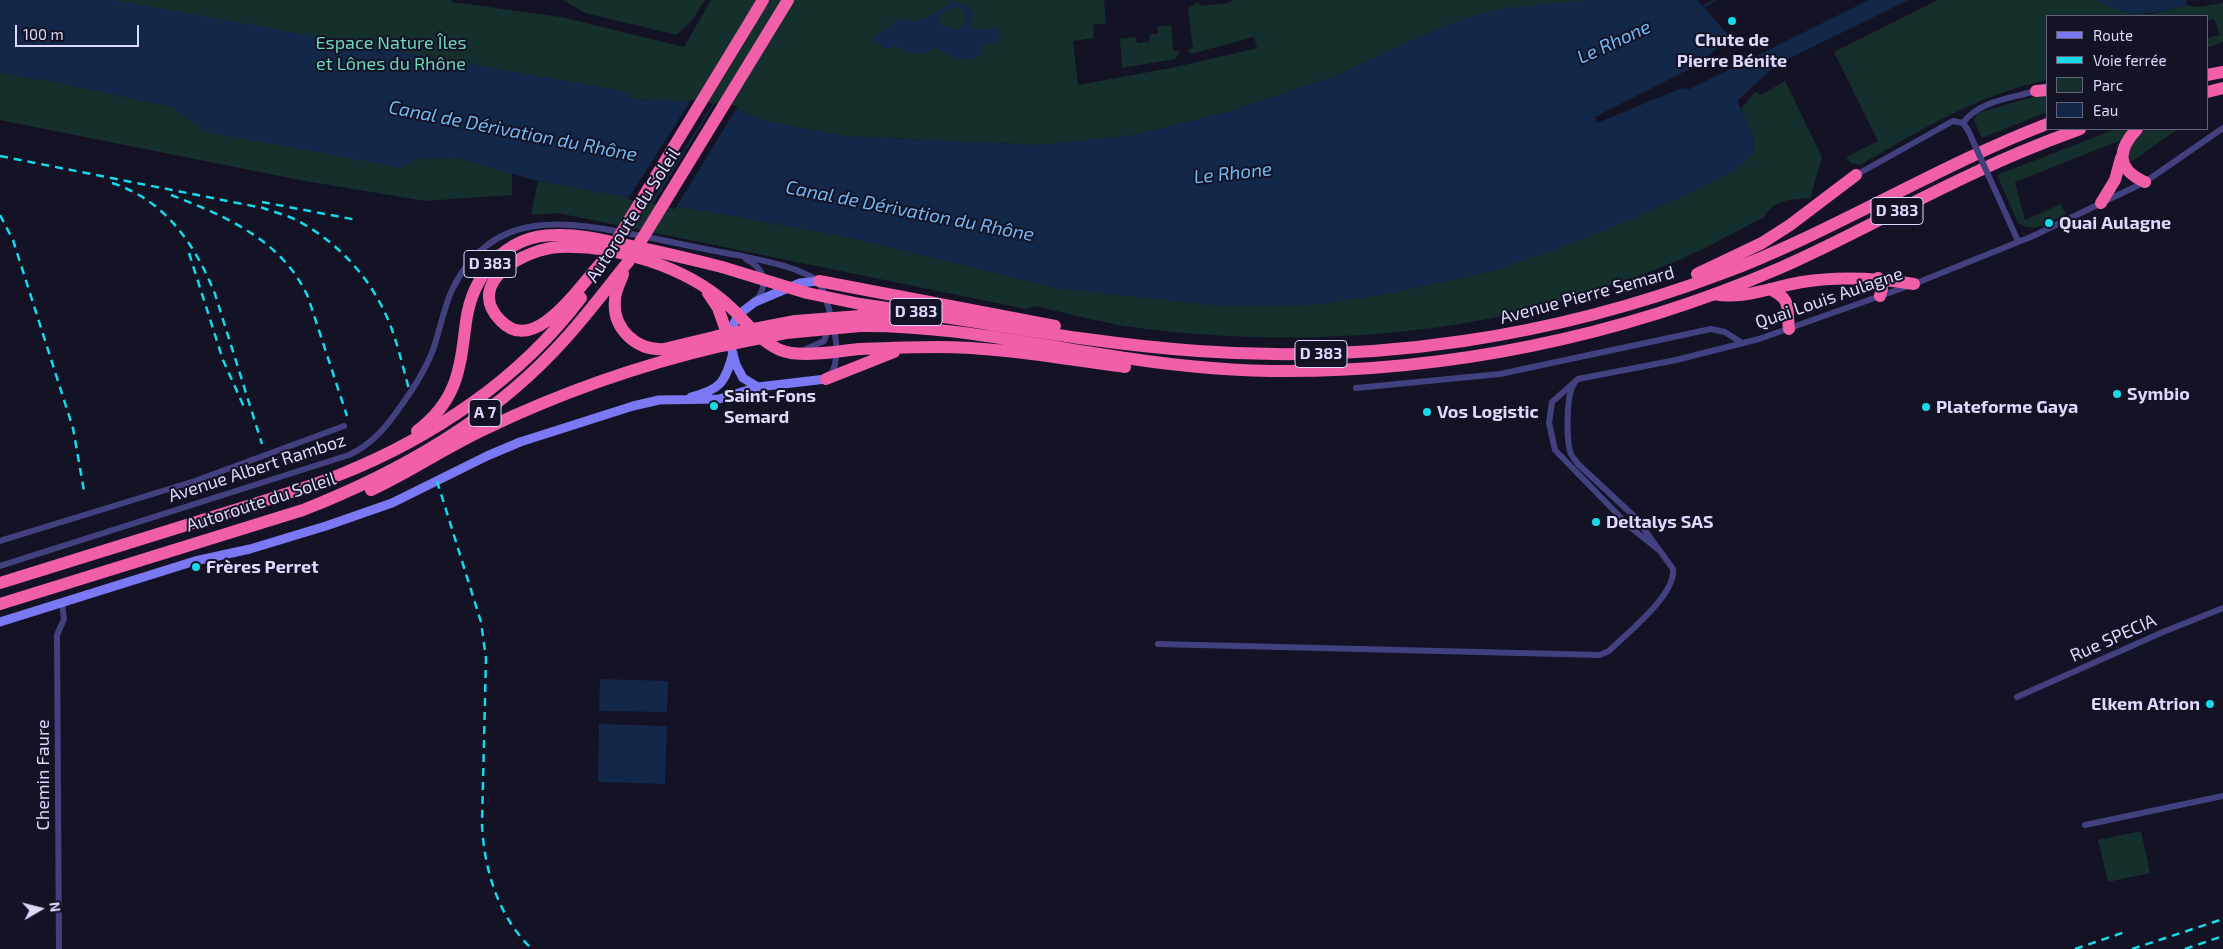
<!DOCTYPE html>
<meta charset="utf-8">
<style>
body{margin:0}
#map{position:relative;width:2223px;height:949px;overflow:hidden;background:#141225;font-family:"Exo 2",sans-serif}
canvas{display:block}
.legend{position:absolute;left:2046px;top:15px;width:162px;height:115px;box-sizing:border-box;background:#141225;border:1px solid #64627b;margin:0;padding:6px 9px;list-style:none;font-size:15px;color:#dcd9fc}
.legend li{display:flex;align-items:center;gap:10px;height:25px}
.legend b{width:25px;border:1px solid #64627b}
.north{position:absolute;left:15px;top:884px;width:50px;height:50px;-webkit-text-stroke:4px #141225;paint-order:stroke;rotate:82deg;font-size:14px;font-weight:700;line-height:20px;text-align:center;color:#dcd9fc}
.north::after{content:'';display:block;margin:auto;width:18px;height:22px;background:#dcd9fc;clip-path:polygon(50% 0,100% 100%,50% 72%,0 100%)}
.scale{position:absolute;left:15px;top:25px;width:124px;height:22px;box-sizing:border-box;border:2px solid #dcd9fc;border-top:0;padding-left:6px;font-size:15px;line-height:18px;white-space:nowrap;color:#dcd9fc;-webkit-text-stroke:4px #141225;paint-order:stroke}
</style>
<div id="map">
<canvas width="2223" height="949"></canvas>
<ul class="legend">
<li><b style="height:6px;background:#7a79f3"></b>Route</li>
<li><b style="height:6px;background:#17d9ea"></b>Voie ferrée</li>
<li><b style="height:14px;background:#152f2d"></b>Parc</li>
<li><b style="height:14px;background:#132848"></b>Eau</li>
</ul>
<div class="north">N</div>
<div class="scale">100 m</div>
</div>
<script>
const ctx = document.querySelector('canvas').getContext('2d');
ctx.lineJoin = 'round';
function fill(path, color) { ctx.fillStyle = color; ctx.fill(path, 'evenodd'); }
function trace(path, color, width, dash) { ctx.strokeStyle = color; ctx.lineWidth = width; ctx.lineCap = dash ? 'butt' : 'round'; ctx.setLineDash(dash || []); ctx.stroke(path); }
function drawText(font, color, halo, rows, align = 'center') {
  ctx.font = font + ' "Exo 2",sans-serif'; ctx.lineWidth = 4; ctx.setLineDash([]); ctx.textBaseline = 'middle'; ctx.strokeStyle = halo; ctx.fillStyle = color; for (const [text, x, y, turn = 0] of rows) {
    ctx.save(); ctx.translate(x, y); ctx.rotate((+turn || 0) * Math.PI / 180); ctx.textAlign = isNaN(turn) ? turn : align; if (halo) ctx.strokeText(text, 0, 0); ctx.fillText(text, 0, 0); ctx.restore();
  }
}
fill(new Path2D(`
 M0,0H452V2L561,17L684,47L711,0H1104L1106,23L1093,25L1094,38L1073,41L1078,85L1176,67L1257,48L1254,37L1190,54L1187,50L1193,48L1188,8L1199,2V6L1228,3L1233,0H1589L1434,30L1340,74L1231,111L1135,135L1041,145L843,136L765,121L738,109L685,101L630,99L623,91L445,60Z
 M563,0H705L693,19L677,35L585,13Z
 M1938,0H2097L2134,14H2153L2186,5L2198,7L2223,3V42L2207,48V38L2220,35L2214,19L2207,20V16H2047V80C1979,94 1919,131 1860,165L1851,163L1846,157L1878,141L1834,52Z
 M1171,25L1173,51H1180L1175,59L1122,68L1120,39L1136,37L1137,43L1149,42L1150,34H1158L1157,27Z
 M0,73L65,84L172,107L208,132L417,159L456,158L512,173V195L425,201L305,181L0,120Z
 M1785,81L1822,157C1819,171 1813,183 1811,198C1790,200 1776,198 1764,217C1731,234 1697,254 1662,267C1606,288 1548,307 1488,319C1372,341 1247,343 1131,327C1098,322 1067,313 1035,306L1026,309L558,213L531,215L538,181L843,236L1057,288L1222,306L1311,305L1392,293L1496,270L1662,206L1738,168L1754,152L1752,132L1741,109L1755,92L1761,95Z
 M2047,93V112L1982,138L1974,121L1977,113Z
 M2116,129H2132L2119,141L2015,182L2025,220L2061,204L2066,214C2050,222 2035,234 2018,223L1997,175Z
 M2147,129H2178L2128,164C2125,150 2136,137 2147,129Z
 M2141,831L2150,873L2108,882L2098,840Z`), '#152f2d');
fill(new Path2D(`
 M0,0H112L623,91L630,99L685,101L738,109L765,121L843,136L1041,145L1135,135L1231,111L1340,74L1434,30L1478,14L1515,7L1589,0H1697L1730,37L1697,65L1595,117L1597,123L1682,88L1690,89L1869,0H1908L1776,65L1737,101L1752,132L1754,152L1738,169L1662,206L1581,240L1496,270L1392,293L1311,305L1222,306L1057,288L843,236L538,181L456,158L417,159L402,168L208,132L172,107L65,84L0,73Z
 M2097,0H2187L2186,5C2150,15 2132,20 2097,0Z
 M952,2L968,5L973,13L970,27L985,30L995,27L999,29L1002,37L993,43L983,44L981,54C967,65 950,58 938,48C917,56 914,57 895,45L888,49L882,48L874,38C877,32 882,33 886,28C896,20 902,15 915,22L930,16ZM956,7L962,9C968,17 966,24 958,29L943,26L940,22C941,12 947,10 956,7Z
 M600,679L668,681L667,712L599,711Z
 M599,724L667,726L665,784L598,782Z`), '#132848');
fill(new Path2D(`
 M691,100L713,103L650,204L628,199Z
 M715,103L738,106L675,209L653,204Z`), '#141225');
trace(new Path2D(`
 M1705,6L1715,0`), '#132848', 2.5);
trace(new Path2D(`
 M1963,123C1978,101 2012,98 2036,91
 M1856,175L1953,121L1963,123L1968,130
 M1995,190L2018,241
 M746,259C764,268 770,285 755,301
 M804,350L824,341L829,327
 M1356,388L1500,374L1711,329L1725,332L1742,343
 M0,541L195,481L344,426
 M1660,551L1630,527L1555,450L1549,423L1552,402L1578,379L1676,360L1759,339L1914,284L2033,236L2145,182L2223,128
 M0,566L349,455C374,443 387,426 403,403C415,386 427,368 434,347C440,329 444,307 452,290C494,202 576,223 652,238C680,244 709,250 737,255C768,262 791,265 819,281C828,303 846,354 830,375
 M1158,644L1600,655L1609,651C1627,633 1676,595 1673,569L1636,518L1578,464C1576,461 1573,458 1571,454C1566,441 1566,395 1574,384
 M2017,697L2163,632L2223,608
 M2085,825L2223,796
 M59,949L57,635L64,619L62,602`), '#424180', 6);
trace(new Path2D(`
 M758,387L743,378L736,365L728,336L738,315L755,302L800,283L819,281
 M691,397C721,389 725,383 733,353
 M0,622L195,561L250,549L326,526L392,503L487,456L520,442L633,406L659,400L719,399L758,387L826,379`), '#7a79f3', 9);
trace(new Path2D(`
 M751,20L763,0
 M2207,75L2223,72
 M2036,91L2047,90
 M2207,92L2223,88
 M2137,129C2117,150 2116,169 2145,182
 M2101,203L2115,180L2121,158
 M606,258C583,279 537,358 501,321C462,282 527,248 560,247C616,245 686,267 727,304C747,321 764,349 791,353C814,356 838,351 860,349C886,348 912,347 937,347C1001,347 1063,359 1125,367
 M623,274C620,283 615,291 615,300C612,329 637,351 664,349L718,336
 M1697,274L1762,243L1790,225L1856,175
 M1878,278L1882,289L1880,296
 M819,281L1055,326
 M1770,289C1793,300 1786,308 1789,329
 M708,293L718,308L728,336
 M1714,294C1743,300 1772,287 1802,282C1840,276 1876,278 1914,284
 M860,304C973,320 1084,343 1198,351C1376,364 1554,337 1721,274C1833,232 1935,167 2047,124
 M860,316H900
 M860,326C944,325 1024,343 1106,355C1161,364 1215,370 1271,371C1444,373 1620,337 1780,268C1846,239 1909,203 1974,173C2009,156 2044,142 2080,129
 M826,379L894,352
 M417,431C458,400 460,368 466,322C472,276 505,235 555,235C579,234 603,240 626,245C658,251 690,259 722,267
 M371,490C410,472 446,447 485,429C560,393 640,365 721,346
 M0,583C69,562 137,540 206,519C250,505 296,492 339,475C432,438 520,379 581,298
 M0,604L303,510C395,474 483,425 552,353C580,325 603,293 628,262`), '#f05fa8', 12);
trace(new Path2D(`
 M0,156L263,208C274,212 287,215 298,221C341,244 374,282 391,327C399,349 404,371 410,393
 M112,183C165,200 195,244 215,294L262,444
 M171,195C226,216 283,241 308,297L347,416
 M262,202L357,220
 M0,215L13,240L73,428L84,491
 M189,253L223,360L244,407
 M437,481L481,622L486,658L482,824C484,869 498,917 532,949
 M2075,949L2125,932
 M2132,949L2223,919
 M2185,949L2223,936`), '#17d9ea', 2.5, [8, 6]);
trace(new Path2D(`
 M1968,130L1995,190`), '#424180', 6);
trace(new Path2D(`
 M606,258L751,20
 M628,262L788,0
 M722,267L807,293L860,304
 M718,336L795,321L860,316
 M721,346L786,333L860,326`), '#f05fa8', 12);
for (const [x, y, r, color] of [
 [1732,21,5,"#17d9ea"],
 [2049,223,5,"#17d9ea"],
 [2117,394,5,"#17d9ea"],
 [714,406,5,"#17d9ea"],
 [1926,407,5,"#17d9ea"],
 [1427,412,5,"#17d9ea"],
 [1596,522,5,"#17d9ea"],
 [196,567,5,"#17d9ea"],
 [2210,704,5,"#17d9ea"]
]) { const dot = new Path2D(); dot.arc(x, y, r, 0, 2 * Math.PI); ctx.fillStyle = color; ctx.fill(dot); trace(dot, '#141225', 2); }
for (const [x, y, w] of [
 [1897,211,52],
 [490,264,52],
 [916,312,52],
 [1321,354,52],
 [485,413,32]
]) { const box = new Path2D(); box.roundRect(x - w / 2, y - 13.5, w, 27, 4); ctx.fillStyle = '#141225'; ctx.fill(box); trace(box, '#dcd9fc', 1); }
drawText('bold 16px', '#dcd9fc', null, [
 ["D 383",1897,211],
 ["D 383",490,264],
 ["D 383",916,312],
 ["D 383",1321,354],
 ["A 7",485,413]
]);
drawText('bold 18px', '#dcd9fc', '#141225', [
 ["Chute de",1732,40,"center"],
 ["Pierre Bénite",1732,61,"center"],
 ["Quai Aulagne",2059,223],
 ["Symbio",2127,394],
 ["Saint-Fons",724,396],
 ["Semard",724,417],
 ["Plateforme Gaya",1936,407],
 ["Vos Logistic",1437,412],
 ["Deltalys SAS",1606,522],
 ["Frères Perret",206,567],
 ["Elkem Atrion",2200,704,"right"]
], 'left');
drawText('18px', '#6bd6b9', '#141225', [
 ["Espace Nature Îles",391,43],
 ["et Lônes du Rhône",391,64]
]);
drawText('18px', '#dcd9fc', '#141225', [
 ["Autoroute du Soleil",633,215,-57],
 ["Avenue Pierre Semard",1587,295,-15],
 ["Quai Louis Aulagne",1829,298,-19],
 ["Avenue Albert Ramboz",257,468,-18],
 ["Autoroute du Soleil",261,502,-18],
 ["Rue SPECIA",2113,638,-24],
 ["Chemin Faure",43,775,-90]
]);
drawText('italic 19px', '#71b9f2', '#141225', [
 ["Le Rhone",1614,42,-25],
 ["Canal de Dérivation du Rhône",513,131,11],
 ["Le Rhone",1233,173,-6],
 ["Canal de Dérivation du Rhône",910,211,11]
]);
</script>
